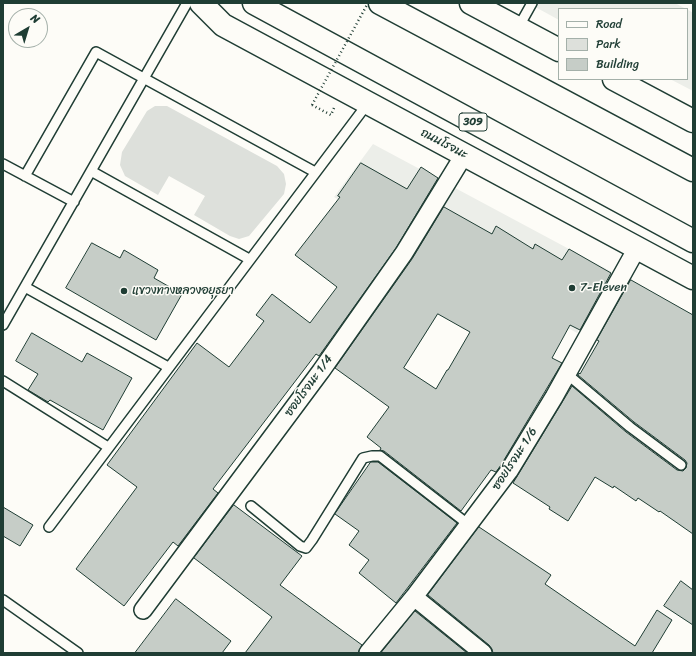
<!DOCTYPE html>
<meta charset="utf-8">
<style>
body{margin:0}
#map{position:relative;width:696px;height:656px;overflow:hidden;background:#fdfcf7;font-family:Sriracha,sans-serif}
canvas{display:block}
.frame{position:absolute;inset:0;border:4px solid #1f3d34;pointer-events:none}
.legend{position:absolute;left:558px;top:8px;width:130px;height:72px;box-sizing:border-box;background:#fdfcf7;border:1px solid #a4b0a9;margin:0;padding:5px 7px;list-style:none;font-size:12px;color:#1f3d34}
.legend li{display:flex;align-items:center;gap:8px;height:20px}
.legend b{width:20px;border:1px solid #a4b0a9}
.north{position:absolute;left:8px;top:8px;width:40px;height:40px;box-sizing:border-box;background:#fdfcf7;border:1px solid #a4b0a9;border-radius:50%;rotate:38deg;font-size:11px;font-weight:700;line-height:16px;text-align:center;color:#1f3d34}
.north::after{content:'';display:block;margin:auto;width:14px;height:18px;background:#1f3d34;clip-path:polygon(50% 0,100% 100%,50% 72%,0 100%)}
</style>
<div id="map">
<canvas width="696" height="656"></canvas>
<div class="frame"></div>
<ul class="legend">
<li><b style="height:5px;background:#fdfcf7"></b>Road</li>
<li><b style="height:11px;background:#dde0db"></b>Park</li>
<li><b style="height:11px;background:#c6cdc7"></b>Building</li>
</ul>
<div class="north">N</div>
</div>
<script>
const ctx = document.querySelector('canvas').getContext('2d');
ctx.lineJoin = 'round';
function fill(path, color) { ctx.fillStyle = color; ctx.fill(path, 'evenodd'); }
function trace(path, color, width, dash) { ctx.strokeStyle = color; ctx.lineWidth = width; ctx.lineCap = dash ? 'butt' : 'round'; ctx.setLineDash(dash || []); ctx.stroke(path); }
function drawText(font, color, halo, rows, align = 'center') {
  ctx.font = font + ' Sriracha,"Playpen Sans Thai",sans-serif'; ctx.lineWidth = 3; ctx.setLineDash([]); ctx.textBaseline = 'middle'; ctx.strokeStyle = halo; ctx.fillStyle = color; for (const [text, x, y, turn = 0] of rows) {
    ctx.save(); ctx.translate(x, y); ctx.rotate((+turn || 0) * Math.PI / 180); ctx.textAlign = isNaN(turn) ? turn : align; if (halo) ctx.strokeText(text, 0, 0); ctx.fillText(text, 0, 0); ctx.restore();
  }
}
fill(new Path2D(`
 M528,3H675L686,9H559V20Z
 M687,9L693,13V91L670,79H687Z
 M373,144L612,272L577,333L334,197Z`), '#eceee9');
fill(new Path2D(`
 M155,106H167L277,166L284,174L286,184L284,194L249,236L239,239L230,236L194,215L205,196L169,176L158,195L125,176L120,165L122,152L147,111Z`), '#dde0db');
const building = new Path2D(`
 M361,163L407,189L421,167L438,178L396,248L319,356L316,354L213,489L218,493L178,546L173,542L124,606L76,569L137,487L107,465L197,343L229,367L264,321L256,315L272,294L310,323L337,287L295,255L340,197L338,196Z
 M444,207L492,234L496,226L533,249L535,244L562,260L569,249L611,273L580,330L570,325L552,358L562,363L501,465L496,472L491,470L461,511L384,451L380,450L381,448L367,437L389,407L335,368L412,259ZM438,314L470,332L448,370H447L436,389L404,368Z
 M92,243L120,258L124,250L158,270L154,278L182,294L156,340L66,288Z
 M631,280L693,315V534L660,511L659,512L638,498L636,501L614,486L613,488L595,477L568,521L549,509L550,507L513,483L572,386L626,432L677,470L683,471L686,468L687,463L685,460L634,422L578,375L579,373L580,374L599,341L597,340Z
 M32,333L82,362L87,353L132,378L103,430L50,400L48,402L28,390L38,374L16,361Z
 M371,462H378L457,523L396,603L359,573L369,560L349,545L359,531L335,514Z
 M234,505L302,556L280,585L362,645L358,653H245L272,617L194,558Z
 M3,507L33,525L20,546L3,536Z
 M479,527L551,575L545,584L635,646L657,610L672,620L652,653H493L492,649L489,645L428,595Z
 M681,581L693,590V625L664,606Z
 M176,599L231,641L222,653H135Z
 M415,611L467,653H381Z`);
fill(building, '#c6cdc7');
trace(building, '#1f3d34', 1);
const service = new Path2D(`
 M518,28L532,3
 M3,164L74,202
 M91,171L249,259
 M25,176L96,52L315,172
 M25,287L168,367
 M3,325L187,3
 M567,374L630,427L681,465
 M3,381L108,447
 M251,506L300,546L306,548L312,540L363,458L372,456H380L469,525
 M49,527L368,103
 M3,600L78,653`);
const minor = new Path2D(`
 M414,597L483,653
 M143,610L321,371L404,253L464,155
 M368,653L414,597L509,471L554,397L637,248`);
const secondary = new Path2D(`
 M201,3L223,25L693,278
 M471,3L559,50
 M614,79L693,121`);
const primary = new Path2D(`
 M254,3L693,241
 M380,3L693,170`);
trace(service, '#1f3d34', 12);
trace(minor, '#1f3d34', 20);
trace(secondary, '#1f3d34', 25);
trace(primary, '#1f3d34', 25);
trace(new Path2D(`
 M312,105L331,115L334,108`), '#1f3d34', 2.5, [1, 3]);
trace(service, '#fdfcf7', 9);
trace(minor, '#fdfcf7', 17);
trace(secondary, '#fdfcf7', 22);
trace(primary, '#fdfcf7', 22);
trace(new Path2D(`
 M312,105L368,3`), '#1f3d34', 2.5, [1, 3]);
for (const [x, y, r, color] of [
 [572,288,4,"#1f3d34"],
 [124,291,4,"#1f3d34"]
]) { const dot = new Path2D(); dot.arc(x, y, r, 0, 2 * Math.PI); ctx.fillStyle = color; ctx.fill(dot); trace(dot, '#fdfcf7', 1.5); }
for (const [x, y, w] of [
 [473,122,28]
]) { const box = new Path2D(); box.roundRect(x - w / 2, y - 9, w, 18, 3); ctx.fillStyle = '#fdfcf7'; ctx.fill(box); trace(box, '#1f3d34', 1); }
drawText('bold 11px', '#1f3d34', null, [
 ["309",473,122]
]);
drawText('12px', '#1f3d34', '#fdfcf7', [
 ["ถนนโรจนะ",444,144,28],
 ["ซอยโรจนะ 1/4",309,386,-54],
 ["ซอยโรจนะ 1/6",515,459,-57]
]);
drawText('12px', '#1f3d34', '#fdfcf7', [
 ["7-Eleven",580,288],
 ["แขวงทางหลวงอยุธยา",132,291]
], 'left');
</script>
